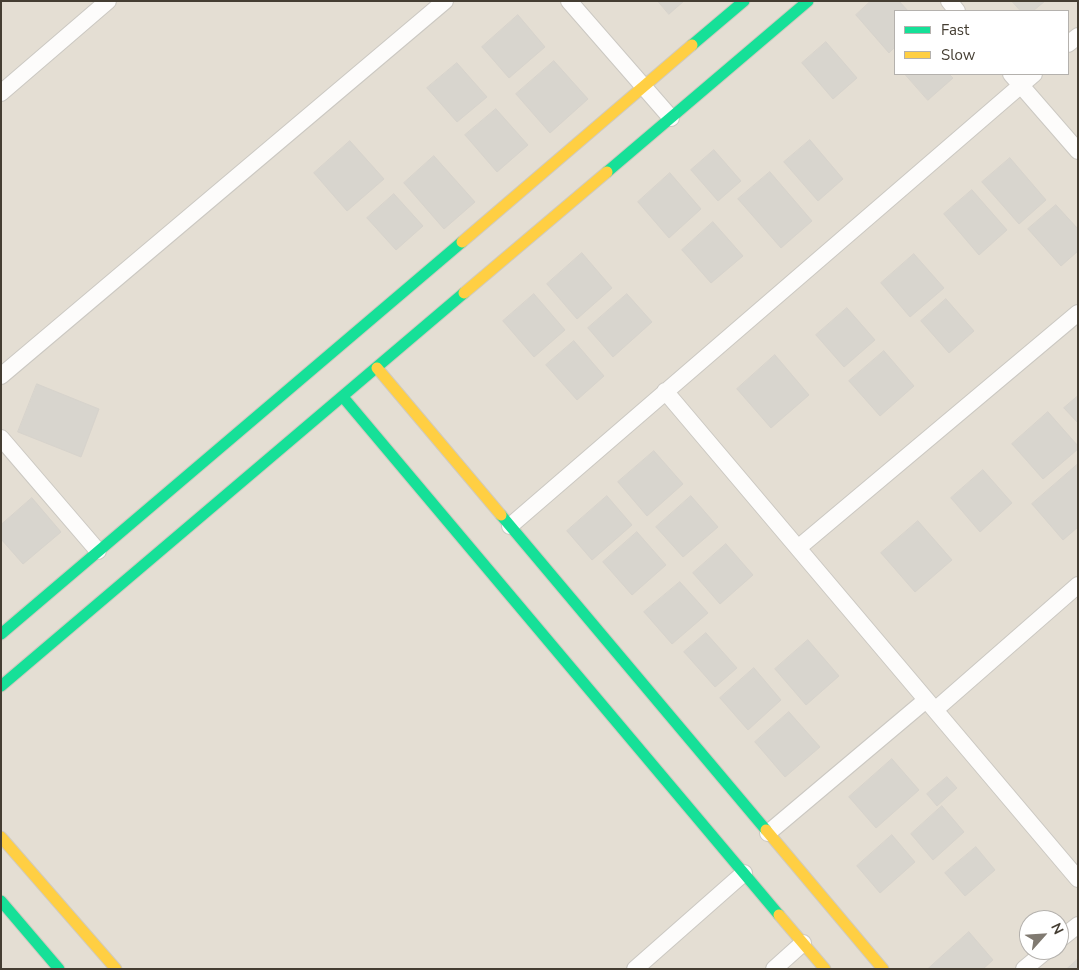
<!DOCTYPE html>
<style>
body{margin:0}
#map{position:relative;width:1079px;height:970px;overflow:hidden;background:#efece6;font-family:"Nunito Sans",sans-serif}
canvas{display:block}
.frame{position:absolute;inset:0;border:2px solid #443d32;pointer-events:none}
.legend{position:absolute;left:894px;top:10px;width:175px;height:65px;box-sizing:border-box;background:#fff;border:1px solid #b4b1ad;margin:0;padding:6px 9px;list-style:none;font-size:15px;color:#443d32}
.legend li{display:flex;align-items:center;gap:10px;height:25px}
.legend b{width:25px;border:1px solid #b4b1ad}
.north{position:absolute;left:1019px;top:910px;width:50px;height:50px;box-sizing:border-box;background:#fff;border:1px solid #b4b1ad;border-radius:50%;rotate:64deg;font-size:14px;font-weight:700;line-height:20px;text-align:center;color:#443d32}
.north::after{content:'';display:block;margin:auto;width:18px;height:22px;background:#807a71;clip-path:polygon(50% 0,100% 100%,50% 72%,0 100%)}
</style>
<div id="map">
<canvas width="1079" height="970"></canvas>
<div class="frame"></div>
<ul class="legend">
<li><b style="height:6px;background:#16e098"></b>Fast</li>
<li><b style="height:6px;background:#ffcf43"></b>Slow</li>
</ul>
<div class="north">N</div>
</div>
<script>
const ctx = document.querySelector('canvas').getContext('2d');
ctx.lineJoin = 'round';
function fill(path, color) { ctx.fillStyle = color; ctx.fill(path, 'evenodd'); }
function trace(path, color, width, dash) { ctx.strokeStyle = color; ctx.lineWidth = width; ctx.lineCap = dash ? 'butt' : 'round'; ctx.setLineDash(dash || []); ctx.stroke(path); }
fill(new Path2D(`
 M1,1H1078V969H1ZM895,11H1068V74H895ZM1029,920H1059V950H1029Z`), '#e4ded3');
const building = new Path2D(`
 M658,1H684L669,14Z
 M871,1H899L908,11H895V47L889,53L856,15Z
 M1012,1H1045L1033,11H1021Z
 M518,15L545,47L509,78L482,47Z
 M826,42L857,78L833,99L802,63Z
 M554,61L588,99L550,133L516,94Z
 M457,63L487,97L457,122L427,88Z
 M905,74H949L953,78L928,100Z
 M496,109L528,145L497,172L465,135Z
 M810,140L843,179L818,201L784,162Z
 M350,141L384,179L347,211L314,173Z
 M714,150L741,181L718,201L691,170Z
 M434,156L475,202L444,229L404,183Z
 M1010,158L1046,200L1019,224L982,182Z
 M770,172L812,221L781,248L738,199Z
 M670,173L701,209L669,238L638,202Z
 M972,190L1007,230L979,255L944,214Z
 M394,194L423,226L396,250L367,218Z
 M1056,205L1078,229V251L1061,266L1028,229Z
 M713,222L743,256L711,283L682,250Z
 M582,253L612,288L577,319L547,284Z
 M914,254L944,288L910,317L881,283Z
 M534,294L565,330L534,357L503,321Z
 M627,294L652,322L613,357L588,328Z
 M946,299L974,331L949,353L921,321Z
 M847,308L875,340L844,367L816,335Z
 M574,341L604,376L577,400L546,365Z
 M884,351L914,386L880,416L849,381Z
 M775,355L809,395L771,428L737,389Z
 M37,384L99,409L81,457L18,432Z
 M1078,396V423L1064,408Z
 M1048,412L1078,446V449L1043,479L1012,444Z
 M654,451L683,484L647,516L618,482Z
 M1078,464V527L1063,540L1032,504Z
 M983,470L1012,503L980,532L951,498Z
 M607,496L632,525L592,560L567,531Z
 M691,496L718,527L683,557L656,527Z
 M32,498L61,532L23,564L1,539V525Z
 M918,521L952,560L915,592L881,553Z
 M637,532L666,565L632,595L603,562Z
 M726,544L753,575L720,604L693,573Z
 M680,582L708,613L672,644L644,612Z
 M706,633L737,668L715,687L684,652Z
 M808,640L839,676L806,705L775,669Z
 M754,668L781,700L748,730L720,698Z
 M789,712L820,747L785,777L755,742Z
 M892,759L919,790L876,828L849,797Z
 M947,777L957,788L937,806L927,794Z
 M942,806L964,832L933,860L911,834Z
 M892,835L915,862L880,893L857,866Z
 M976,847L995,870L965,896L945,873Z
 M969,932L993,960L983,969H928Z
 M1078,959V969H1067Z`);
fill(building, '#d8d5ce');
trace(building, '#d7d3cc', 1);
const street = new Path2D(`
 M569,1L671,118
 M949,1L957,11
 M1068,44L1078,36
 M1011,74L1078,151
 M1,93L108,1
 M1,376L445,1
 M665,391L1078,879
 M1,438L98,551
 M510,526L1034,74
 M798,548L1078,313
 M935,710L1078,585
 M768,833L926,700
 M1059,940L1078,925
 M635,969L744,873
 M774,969L803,943
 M1024,969L1047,950`);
const fast = new Path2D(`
 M692,45L744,1
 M607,172L808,1
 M343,397L779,915
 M501,515L766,830
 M1,634L462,242
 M1,686L464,293
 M1,901L59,969`);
const slow = new Path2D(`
 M462,242L692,45
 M464,293L607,172
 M377,368L501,515
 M766,830L883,969
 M1,837L116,969
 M779,915L825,969`);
trace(street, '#cbc8c2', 18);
trace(fast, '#d0cabe', 13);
trace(slow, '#d0cabe', 13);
trace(street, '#fdfcfb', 16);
trace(fast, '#16e098', 11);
trace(slow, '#ffcf43', 11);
</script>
